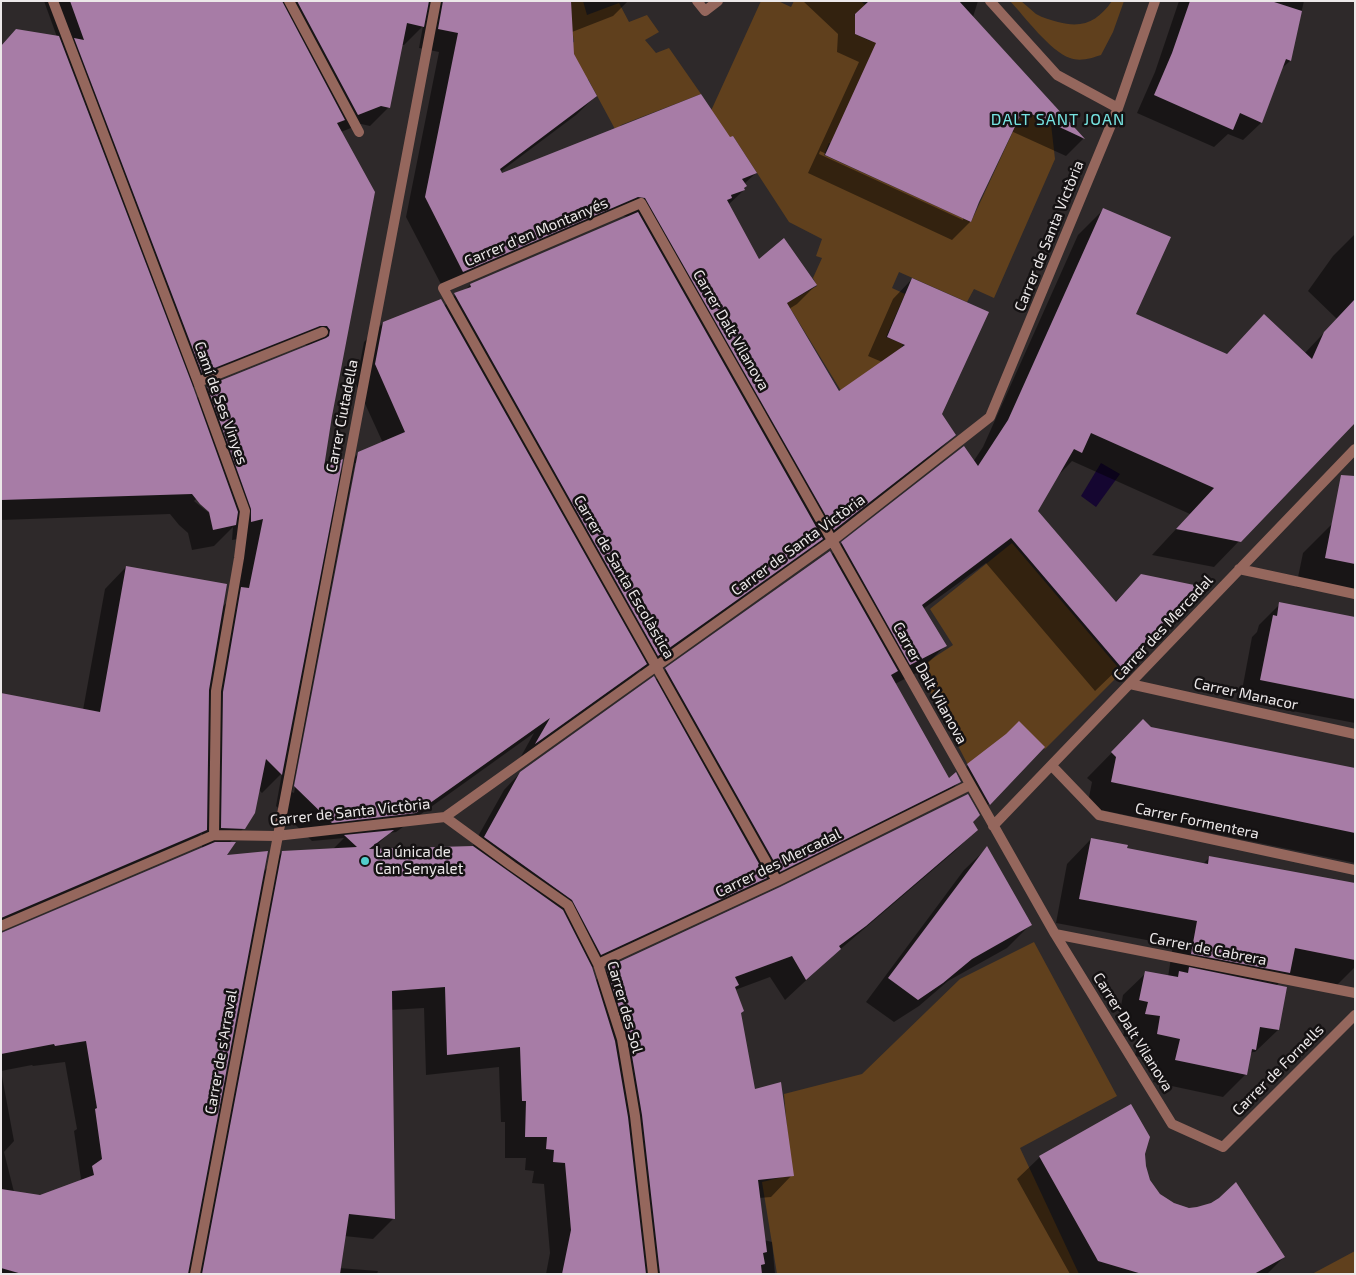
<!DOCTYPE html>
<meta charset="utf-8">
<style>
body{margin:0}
#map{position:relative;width:1356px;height:1275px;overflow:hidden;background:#2e292a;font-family:"Exo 2",sans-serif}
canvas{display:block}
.frame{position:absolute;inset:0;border:2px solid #ece8e9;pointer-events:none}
</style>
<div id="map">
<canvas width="1356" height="1275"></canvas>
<div class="frame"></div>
</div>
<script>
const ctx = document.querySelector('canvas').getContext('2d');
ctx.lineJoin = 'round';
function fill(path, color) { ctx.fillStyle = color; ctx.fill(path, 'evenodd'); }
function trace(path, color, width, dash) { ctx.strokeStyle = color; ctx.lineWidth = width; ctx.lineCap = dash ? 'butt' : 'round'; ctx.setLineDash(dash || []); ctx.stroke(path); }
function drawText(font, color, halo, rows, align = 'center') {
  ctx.font = font + ' "Exo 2",sans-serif'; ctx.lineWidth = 5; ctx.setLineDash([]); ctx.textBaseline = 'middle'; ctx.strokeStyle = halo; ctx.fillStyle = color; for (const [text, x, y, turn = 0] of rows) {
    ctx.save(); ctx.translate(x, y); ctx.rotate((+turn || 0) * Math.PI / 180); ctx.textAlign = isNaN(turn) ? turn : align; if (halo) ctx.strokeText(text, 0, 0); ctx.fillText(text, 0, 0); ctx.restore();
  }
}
fill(new Path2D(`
 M560,1H583L587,15L619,3L629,22L647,15L659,32L645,40L656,53L669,48L701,94L621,125L616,131L588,79L554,93L551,50L574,42L573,35Z
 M761,1H778L791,7L794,1H861L865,5L854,15L865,25L855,34L870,41L886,26L934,191L829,143L824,155L971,222L1023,110L1051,124L1055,159L994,298L974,289L967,302L899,272L892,288L905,294L886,337L903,344L886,383L859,420L787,303L817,286L813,278L822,258L816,256L822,239L789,222L733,136L718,145L705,124Z
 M1010,1H1021C1026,5 1031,10 1036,14C1043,18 1051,20 1058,22C1083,29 1098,21 1112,1H1124L1113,32L1101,55C1092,58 1080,62 1070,58C1050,51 1025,17 1010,1Z
 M1012,543L1122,672L1045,749L1018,727L970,769L918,668L953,645L930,609Z
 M1034,942L1117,1096L1020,1148L1079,1274H777L762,1182L791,1175L784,1094L862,1074L960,979Z
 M1355,1251V1274H1312Z`), '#60401d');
fill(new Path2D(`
 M1101,463L1120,474L1096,507L1081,496Z`), '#150631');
fill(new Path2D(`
 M44,1H628L613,16L572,32L573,55L596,96L576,115L500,172L502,174L730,139L756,173L744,184V190L728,205L758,261L816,285L797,304L789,309L839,393L882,362L868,356L893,299L912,279L941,414L955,434L935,454L815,548L813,547L805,555L641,672L640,670L627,683L519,760L534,733L396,832L389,833L372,850L472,847L504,790L520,773L655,680L666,669L831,555L842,543L973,462L983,447L1078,235L1104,209L1134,315L1226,355L1264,315L1304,354L1337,319L1308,291L1333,256L1355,234V421L1214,567L1152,555L1190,514L1072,461L1056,478L1036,511L1115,602L1142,576L1121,666L1095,691L986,563L923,609L945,646L920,671L895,684L948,779L959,782L941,800L750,894L591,968L595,981L607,969L971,822L976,830L955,851L830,958L785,1000L770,977L735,990L754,1090L792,1175L771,1197L759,1198L764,1240L772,1242L775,1274H546L550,1253L544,1184L532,1183L534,1171L525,1170L526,1158H505V1122H501L499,1067L426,1075L424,1008L391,1010L394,1218L373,1239L344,1236L339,1268L378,1271L377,1274H1V933L202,849V833L184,851L1,930V694L83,710L105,589L126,567L222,607L232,598L244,538L232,540L233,527L214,546L192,550L188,533L179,525L170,514L1,520V46L57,37ZM423,26L419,48L439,52L406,217L444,290L618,215L629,217L470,285L465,290L455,295L444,306L383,323L364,342L356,384L383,443L359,453L339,473L322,469L331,415L341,132L361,124L370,126L389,107L401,45H404ZM300,344L311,346L207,387L196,399L191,388ZM355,463H357L294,793L292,792ZM196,499L209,510V513L194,501ZM282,773L276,806L312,841L344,838L332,850L282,852L263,872L225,856L229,843L244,828L259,790L262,793ZM65,1062L77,1129L74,1131L81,1179L78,1182L40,1196L14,1192L4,1152L14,1141L1,1071L32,1065L33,1066Z
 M803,1H978L973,17L1083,139L1066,156L1011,131L978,202L970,222L952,240L808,173L859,62L837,52L838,34ZM820,151L963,217V220L819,154Z
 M1179,1H1304L1290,61L1281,69L1261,123L1243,140L1228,134L1214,147L1137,113L1155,72Z
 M1355,501V593H1330L1296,587L1303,553Z
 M1280,604L1355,619V723L1240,701L1252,637L1257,632L1259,625Z
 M1143,721L1151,728L1355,769V863L1087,807L1092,782L1087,778Z
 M1007,734L1043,747L982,811L960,772Z
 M1091,839L1126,849L1203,864L1210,857L1355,885V967L1337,985L1286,975L1276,986L1286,988L1278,1030L1255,1052H1253L1249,1055L1246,1074L1223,1097L1153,1082L1158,1061L1135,1056L1138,1039L1123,1036L1126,1024L1118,1022L1123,995L1146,973L1168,977L1173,945L1056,923L1067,864Z
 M987,848L1030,925L1007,948L948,981L919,1006L894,1022L866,1002L964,870Z
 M1144,1154L1145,1167L1149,1180L1159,1195L1174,1204L1189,1209L1284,1257L1267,1274H1070L1017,1179L1040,1157Z`), '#0007');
fill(new Path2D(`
 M70,1H282L345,120L337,123L375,192L332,416L324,467L343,459L282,775L266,759L255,813L245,829L221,828L223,692L241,587L249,588L263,519L251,522V509L207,386L326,338L329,336L330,330L327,326H320L202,373L74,38L84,40Z
 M297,1H429L424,27L407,23L390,108L381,106L358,115Z
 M443,1H571L574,54L597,96L500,169L502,173L701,94L730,137L733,136L757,173L742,179L747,186L744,188L745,190L731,195L732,198L727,200L759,259L784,238L817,285L787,303L839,391L905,345L887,337L912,278L989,312L942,414L956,435L834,530L645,198L638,197L463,272L425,197L458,33L438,29Z
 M869,1H959L1085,139L1023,110L979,202L971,222L825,155L876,43L855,34V14Z
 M1190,1H1271L1302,11L1291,61L1286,59L1262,123L1240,113L1233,130L1154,95L1172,53Z
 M16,29L59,36L192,384L238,512L236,525L213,530L209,512L200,504L192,494L1,500V46Z
 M1103,208L1171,237L1136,314L1227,354L1264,314L1312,359L1324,332L1355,299V423L1241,542L1176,529L1214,488L1091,433L1082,453L1074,449L1038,511L1116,602L1141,574L1199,586L1121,667L1011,538L922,605L947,646L910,665L841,542L964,446L978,466L1008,420Z
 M638,212L823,539L658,656L454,293L471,287L470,284Z
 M441,299L647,664L535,744L550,718L416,813L332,823L294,786L358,452L405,432L375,364L383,322Z
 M1341,475L1355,476V564L1325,558Z
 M830,551L898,671L891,675L949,778L956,772L961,782L780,872L665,668Z
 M126,566L227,584L209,690L207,830L1,918V693L100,712Z
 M1279,602L1355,617V699L1260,680L1273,615L1277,616Z
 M654,676L767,878L601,955L572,900L484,837L520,772Z
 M1143,719L1151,727L1355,768V833L1111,782L1116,757L1111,752Z
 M1019,721L1045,747L990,805L967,764L1006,734Z
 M968,794L980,815L973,822L978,830L866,926L839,946L841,949L806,980L792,956L735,977L739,985L735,987L744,1011L741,1013L755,1089L781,1082L794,1176L758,1180L767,1252L763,1253L765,1264L761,1265L762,1274H660L642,1115L629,1038L606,968L780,887Z
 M394,830L369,849L473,846L563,910L592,967L615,1041L628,1117L646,1274H562L571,1230L565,1163L553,1162L554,1150L546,1149L547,1137H525L526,1101H522L520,1047L447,1055L445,987L392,991L395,1219L349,1214L340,1274H202L282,851L357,847L344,835Z
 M1091,838L1128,845L1127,848L1208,864L1209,856L1355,883V960L1295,948L1290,973L1191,954L1197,921L1079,899Z
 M215,842H236L227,855L268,851L188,1274H22L1,1268V1189L40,1195L94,1175L92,1166L102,1159L95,1109L97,1108L86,1041L55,1046L54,1044L1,1054V933Z
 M987,846L1032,925L972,959L943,983L918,1000L888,978Z
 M1189,967L1287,987L1279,1030L1260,1027L1256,1050L1252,1049L1247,1075L1175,1060L1180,1039L1157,1034L1160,1016L1145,1014L1148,1002L1139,1000L1145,971L1178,977L1179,971L1188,973Z
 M1131,1104L1150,1137L1145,1154L1146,1166L1150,1180L1160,1194L1174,1203L1189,1208L1197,1207L1211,1203L1219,1198L1236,1182L1285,1257L1254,1274H1142L1098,1261L1039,1156Z`), '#a77ca6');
trace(new Path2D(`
 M53,1L198,382L245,511L239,558L216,691L214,835
 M289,1L359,132
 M697,1L705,11L718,1
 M990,1L1057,75L1118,108
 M198,382L323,332
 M1239,569L1355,594
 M1130,684L1355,734
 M1052,766L1099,815L1355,870
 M445,817L512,866L568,905L598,964L622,1039L635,1116L653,1274
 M993,826L1355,449
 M777,881L443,288L641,203L1055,934L1172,1124L1223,1147L1355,1015
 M1,926L214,835L276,836L445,817L833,540L990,417L1118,108L1155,1
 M1055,934L1355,993
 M598,964L777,881L970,785`), '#95675d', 10);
trace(new Path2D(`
 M195,1274C274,849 357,426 436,1`), '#95675d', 10);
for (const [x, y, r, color] of [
 [365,861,5,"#52cdcc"]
]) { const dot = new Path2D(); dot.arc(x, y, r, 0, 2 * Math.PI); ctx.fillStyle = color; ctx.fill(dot); trace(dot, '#151213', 2); }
drawText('15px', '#ece8e9', '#151213', [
 ["Carrer d'en Montanyés",536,232,-23],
 ["Carrer de Santa Victòria",1049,236,-68],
 ["Carrer Dalt Vilanova",731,330,60],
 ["Camí de Ses Vinyes",221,403,70],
 ["Carrer Ciutadella",342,416,-79],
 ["Carrer de Santa Victòria",798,545,-36],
 ["Carrer de Santa Escolàstica",624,577,60],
 ["Carrer des Mercadal",1163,628,-47],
 ["Carrer Dalt Vilanova",930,683,61],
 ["Carrer Manacor",1246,694,12],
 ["Carrer de Santa Victòria",350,812,-6],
 ["Carrer Formentera",1197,821,12],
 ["Carrer des Mercadal",778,863,-26],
 ["Carrer de Cabrera",1208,949,11],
 ["Carrer des Sol",625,1007,74],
 ["Carrer Dalt Vilanova",1133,1032,58],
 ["Carrer de s'Arraval",221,1052,-80],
 ["Carrer de Fornells",1278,1070,-45]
]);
drawText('15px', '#ece8e9', '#151213', [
 ["La única de",375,852],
 ["Can Senyalet",375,869]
], 'left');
ctx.letterSpacing = '1px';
drawText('16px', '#76e3e1', '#151213', [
 ["DALT SANT JOAN",1058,120]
]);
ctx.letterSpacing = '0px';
</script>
